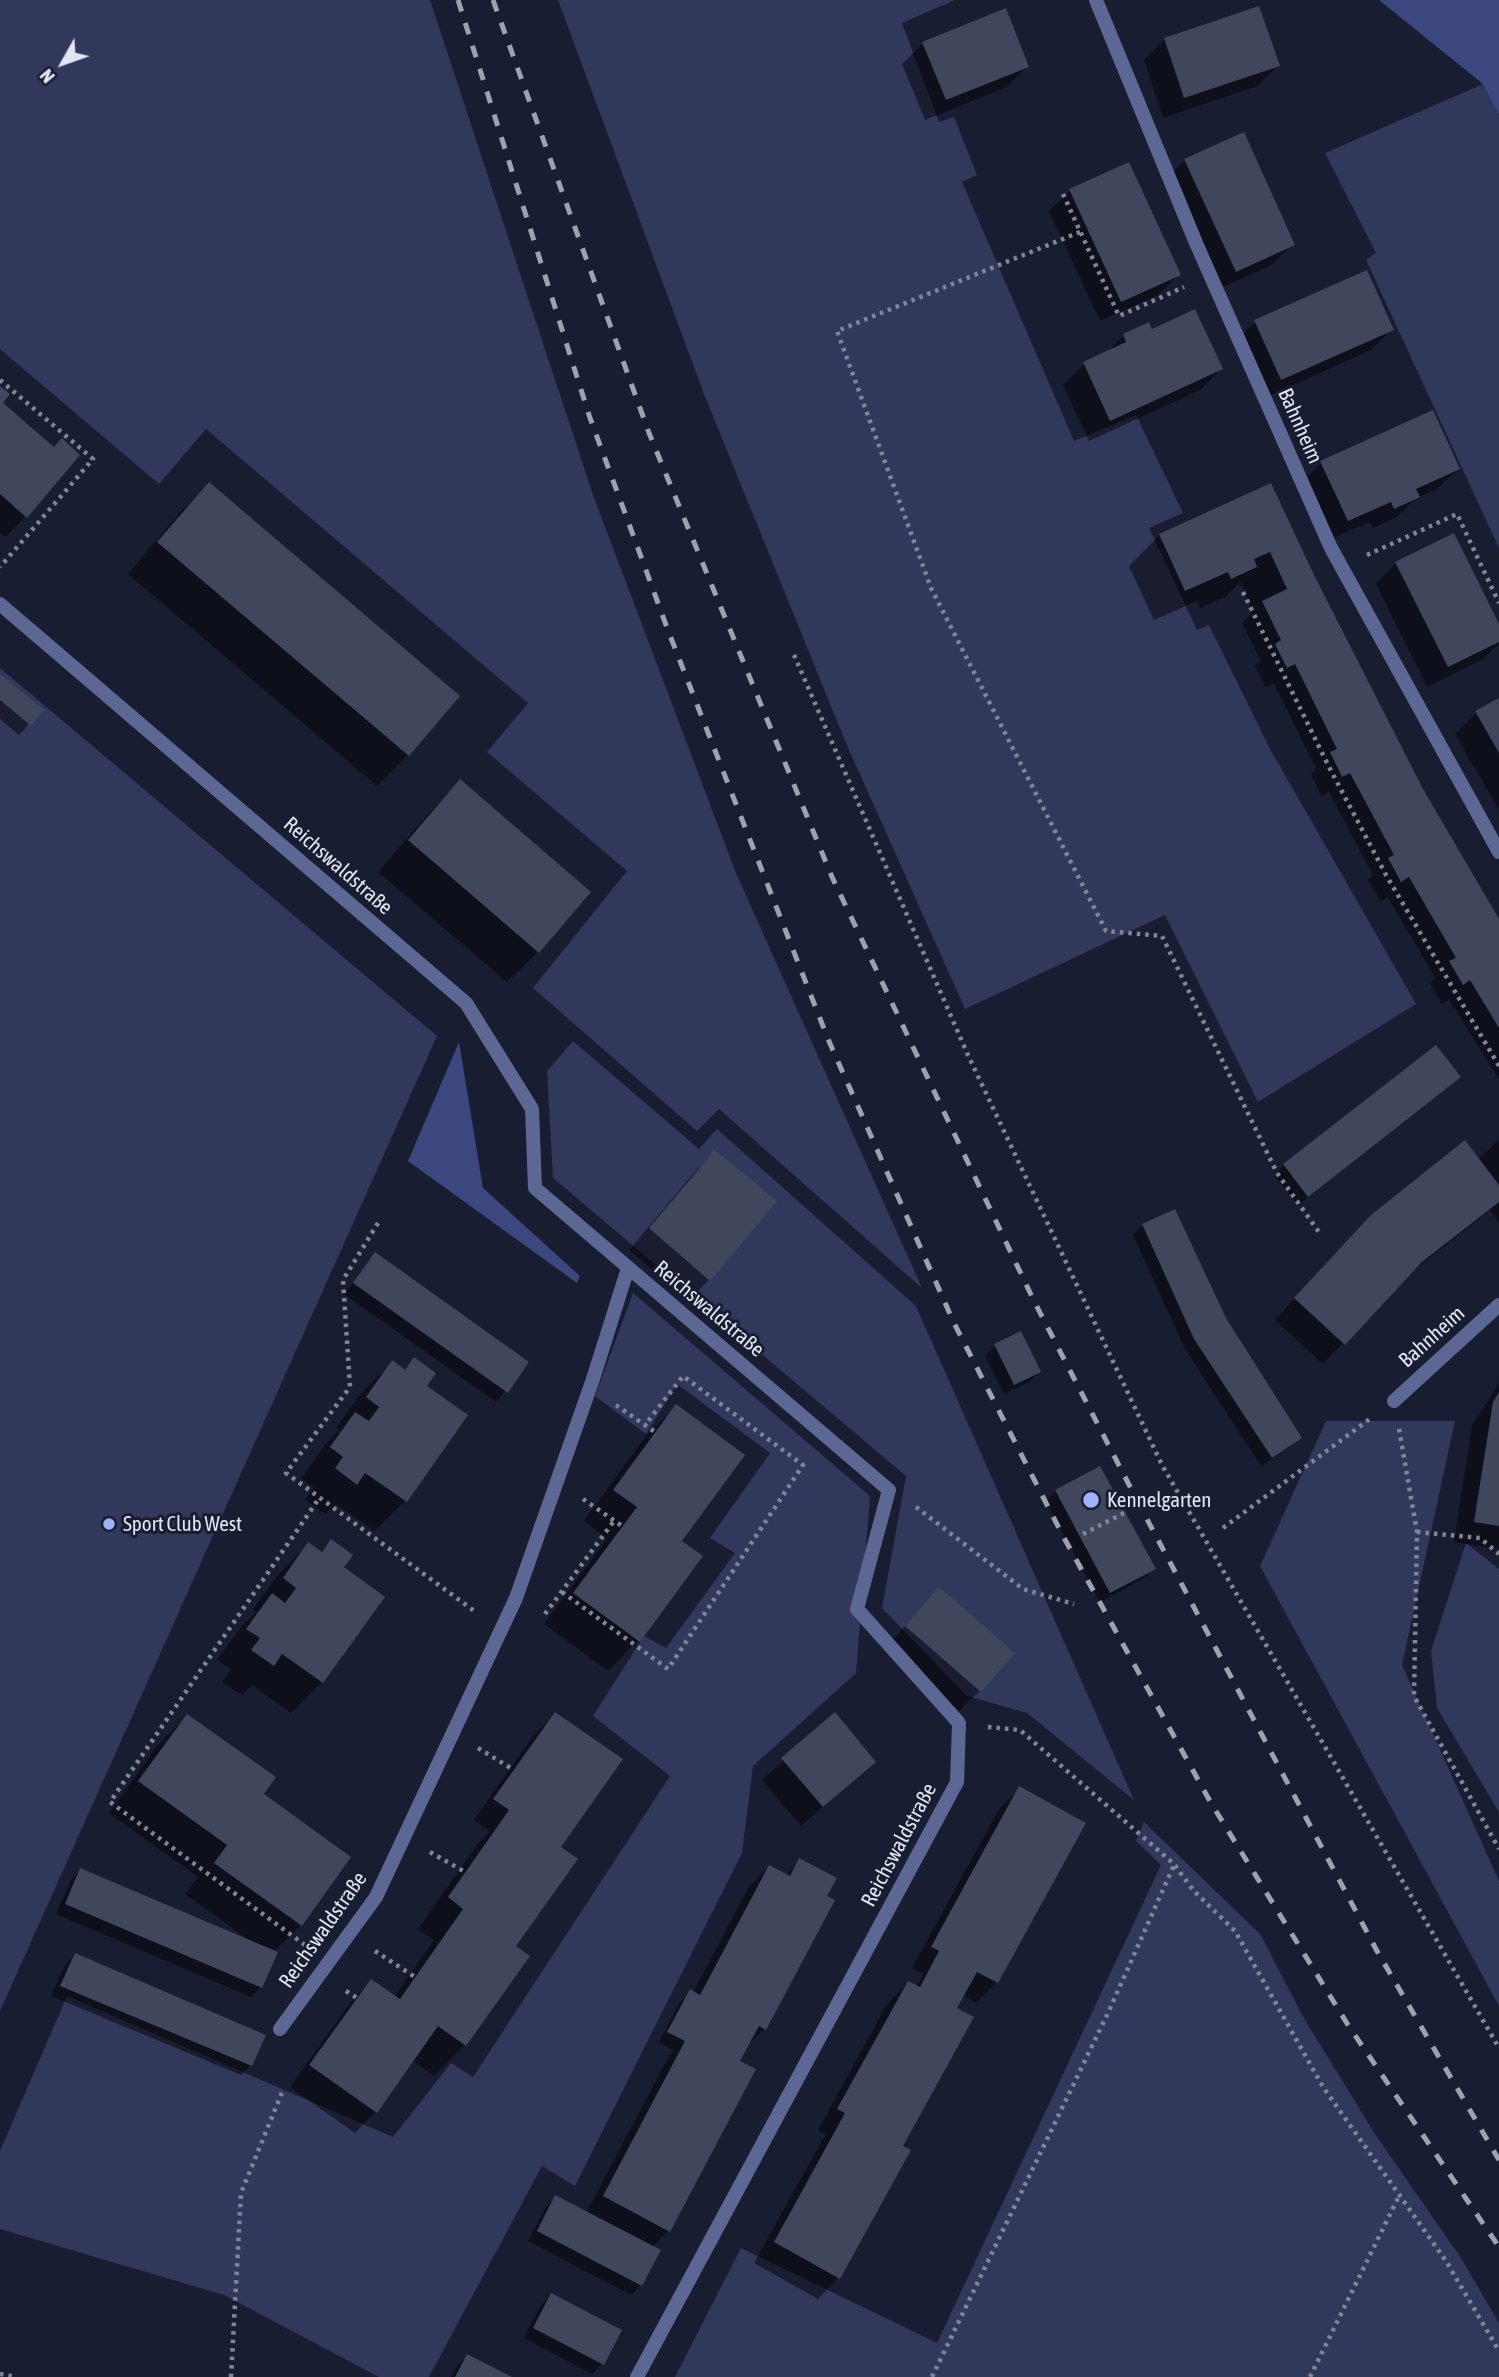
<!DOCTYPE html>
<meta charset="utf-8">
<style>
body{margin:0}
#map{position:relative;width:1499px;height:2377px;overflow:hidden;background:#191d31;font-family:"Asap Condensed",sans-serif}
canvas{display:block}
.north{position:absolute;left:28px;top:28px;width:70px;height:70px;-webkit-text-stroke:5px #191d31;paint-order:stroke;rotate:230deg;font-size:19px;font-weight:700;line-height:28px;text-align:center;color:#e2e5f3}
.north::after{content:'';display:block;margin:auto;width:24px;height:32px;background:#e2e5f3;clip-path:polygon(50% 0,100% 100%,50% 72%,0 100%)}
</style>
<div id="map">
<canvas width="1499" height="2377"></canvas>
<div class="north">N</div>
</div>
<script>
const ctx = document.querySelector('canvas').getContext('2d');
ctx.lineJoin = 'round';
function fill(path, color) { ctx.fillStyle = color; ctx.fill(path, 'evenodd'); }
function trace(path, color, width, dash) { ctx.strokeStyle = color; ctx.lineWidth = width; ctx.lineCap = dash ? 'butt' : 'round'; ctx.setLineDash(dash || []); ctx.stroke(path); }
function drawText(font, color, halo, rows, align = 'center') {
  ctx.font = font + ' "Asap Condensed",sans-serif'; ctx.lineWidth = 6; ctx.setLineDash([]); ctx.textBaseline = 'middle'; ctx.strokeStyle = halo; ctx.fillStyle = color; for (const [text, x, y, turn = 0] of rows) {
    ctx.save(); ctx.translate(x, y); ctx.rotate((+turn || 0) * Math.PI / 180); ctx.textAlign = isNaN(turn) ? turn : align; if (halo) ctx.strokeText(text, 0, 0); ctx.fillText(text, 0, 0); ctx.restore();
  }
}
fill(new Path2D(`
 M0,0H430L593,495L736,873L922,1288L719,1109L697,1131L533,988L627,871L487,752L528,703L206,429L159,484L0,349Z
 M558,0H955L902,23L939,122L954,117L977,175L962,182L1074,441L1136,415L1183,513L1149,528L1197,630L1209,625L1270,749L1416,1004L1258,1102L1165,915L965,1009L846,743L704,394Z
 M1483,84L1499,115V548L1366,260L1376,253L1325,153Z
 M0,668L437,1036L0,2011Z
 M573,1041L699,1149L717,1129L916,1306L1134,1800L1027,1713L967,1696L882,1608L906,1476L553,1178L547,1071Z
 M633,1293L870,1496L856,1673L753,1766L742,1853L575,2186L542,2166L429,2377H379L224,2295L0,2229V2151L67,1996L393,2137L451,2063L473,2077L670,1776L593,1716L644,1636L666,1648L735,1553L710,1538L770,1453L677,1384L646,1434L595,1396Z
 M1326,1421H1455L1402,1665L1499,1881V2006L1260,1566Z
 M1466,1543L1499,1569V1812L1437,1708L1431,1651Z
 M1144,1822L1261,1935L1302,2015L1375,2134L1461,2258L1499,2323V2377H675L741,2248L937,2343L1161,1865L1136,1841Z`), '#31385b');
fill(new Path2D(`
 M1379,0H1499V115L1483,84Z
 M459,1042L483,1188L580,1276L577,1283L408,1161Z`), '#3c467f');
fill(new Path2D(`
 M1165,39L1278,66L1257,86L1163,118L1144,60Z
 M923,43L1027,66L1007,87L925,120L902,64Z
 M1243,134L1293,244L1272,265L1214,291L1164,181L1185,160Z
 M1070,191L1179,274L1158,295L1100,321L1049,211Z
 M1255,322L1392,329L1371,350L1260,400L1234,343Z
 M1151,331L1221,369L1200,390L1089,441L1063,385L1084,364L1105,354L1124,335Z
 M0,388V403L26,516L5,537L0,533Z
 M1321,463L1458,469L1437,489L1415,499L1397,517L1373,528L1369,522L1327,541L1301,483Z
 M209,484L457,697L408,755L377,786L128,574L178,515Z
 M1271,485L1312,576L1421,789L1499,922V1079L1449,1000L1442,1004L1430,983L1435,978L1388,897L1380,901L1368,880L1373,875L1329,792L1321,796L1311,774L1316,769L1274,683L1266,688L1255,666L1261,661L1242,623L1253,612L1240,582L1225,597L1200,608L1197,601L1154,620L1129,566L1160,535Z
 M1396,563L1499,628V644L1483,659L1427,687L1376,584Z
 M0,676L41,710L19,735L0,719Z
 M1499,700V810L1455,734L1476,713Z
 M460,781L538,952L507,982L378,872L430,812Z
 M1459,1077L1298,1205L1274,1175L1284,1165Z
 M1499,1140V1223L1490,1210L1404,1278L1323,1364L1275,1320L1350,1238L1477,1160Z
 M715,1152L709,1280L688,1300L629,1250L694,1173Z
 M1143,1225L1224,1319L1300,1437L1290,1447L1261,1466L1185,1349L1133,1235Z
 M376,1254L527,1363L496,1402L344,1294Z
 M995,1346L1039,1372L1029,1382L1004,1394L985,1356Z
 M415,1359L424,1386L466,1416L405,1501L375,1531L336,1504L325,1514L305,1500L314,1488L301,1478L325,1445L339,1430L336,1428L361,1393L392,1363L403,1371Z
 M1499,1383V1549L1454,1542L1472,1425Z
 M676,1407L680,1541L638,1641L608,1671L544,1624L607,1539L584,1521L645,1437Z
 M1056,1491L1154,1568L1144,1578L1100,1602L1046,1501Z
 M331,1541L341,1568L322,1682L291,1713L252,1685L242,1695L222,1682L231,1669L217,1660L242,1626L256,1612L253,1609L278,1575L308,1544L320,1552Z
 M939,1589L980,1691L959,1711L886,1647Z
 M555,1714L559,1848L514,1947L527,1956L464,2045L434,2076L412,2060L375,2112L355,2133L290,2087L351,2002L371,1981L394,1997L434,1940L418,1929L478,1843L490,1832L474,1820L534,1735Z
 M835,1715L874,1761L801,1826L762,1780Z
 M187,1716L261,1794L301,1925L274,1952L261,1987L251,1997L56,1914L71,1880L81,1870L249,1940L185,1894L198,1877L109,1813L156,1747Z
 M1020,1788L997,1982L976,2003L962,1995L901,2147L838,2278L818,2299L754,2263L825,2135L818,2130L887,2004L908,1983L916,1988L924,1974L912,1968L999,1809Z
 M800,1860L764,2029L745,2048L668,2231L652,2247L641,2285L631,2295L528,2241L546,2207L556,2197L586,2213L669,2056L674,2051L659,2042L680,2002L690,1992L693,1993L748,1888L769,1867L786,1876Z
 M75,1955L251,2065L241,2075L51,1996L65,1965Z
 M551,2295L602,2364L592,2374L524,2338L541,2305Z
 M467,2356L508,2377H451L457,2366Z`), '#0007');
fill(new Path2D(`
 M1259,6L1280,66L1184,98L1164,38Z
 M1006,8L1029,67L946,100L922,42Z
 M1244,132L1295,245L1236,272L1184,159Z
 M1129,162L1181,275L1121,302L1069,189Z
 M1367,270L1394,330L1281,380L1254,320Z
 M1195,309L1223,369L1110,421L1083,362L1126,342L1123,334L1149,322L1152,329Z
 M0,386L10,394L3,403L54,447L62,438L80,455L27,518L0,494Z
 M1433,410L1460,469L1416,489L1420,497L1394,509L1391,502L1348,521L1320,461Z
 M209,482L460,696L409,756L157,542Z
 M1271,483L1314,575L1423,789L1499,919V1028L1470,980L1463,985L1449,961L1456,958L1409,877L1401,882L1388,858L1394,855L1350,773L1342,777L1330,752L1337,749L1295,664L1287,668L1275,644L1281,640L1262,601L1287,589L1270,552L1254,559L1257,567L1231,579L1228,572L1185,591L1159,534Z
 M1454,533L1499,624V642L1448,667L1395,562Z
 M0,674L44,710L31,726L0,700Z
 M1499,698V753L1475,711Z
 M460,779L591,892L539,953L408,840Z
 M1436,1045L1461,1077L1308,1197L1283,1164Z
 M1465,1140L1499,1185V1202L1422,1262L1345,1345L1294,1298L1371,1215Z
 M715,1150L777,1201L710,1281L649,1228Z
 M1175,1209L1226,1318L1302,1438L1272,1458L1194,1339L1142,1224Z
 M375,1252L529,1362L508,1393L353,1283Z
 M1021,1331L1041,1372L1014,1385L994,1344Z
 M414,1357L436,1373L427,1386L468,1415L407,1502L365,1473L357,1485L335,1468L343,1457L330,1447L355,1412L369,1421L379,1407L366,1397L392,1360L405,1370Z
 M1499,1392V1526L1474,1522L1493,1402Z
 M676,1404L745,1455L682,1541L703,1556L640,1642L573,1593L637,1507L613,1490Z
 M1100,1466L1156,1569L1110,1593L1055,1490Z
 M331,1539L353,1555L344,1567L385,1597L323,1683L282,1654L274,1666L251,1650L260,1638L246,1629L272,1593L285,1603L296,1588L283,1578L308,1542L322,1552Z
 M939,1587L1015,1653L981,1692L905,1626Z
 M555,1712L623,1759L561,1847L578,1859L516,1946L530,1956L466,2046L438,2026L377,2113L309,2065L371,1979L400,1999L463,1909L448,1897L509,1810L493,1799Z
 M835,1712L876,1762L823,1807L781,1758Z
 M187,1714L276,1777L264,1794L351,1857L302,1926L214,1863L227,1845L138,1781Z
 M1019,1786L1086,1823L998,1983L977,1972L957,2008L974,2017L903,2146L911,2150L840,2279L774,2242L845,2113L837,2109L908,1981L920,1987L939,1951L931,1947Z
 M799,1858L837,1878L827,1896L835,1900L766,2030L759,2026L740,2061L756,2069L670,2232L603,2196L685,2041L667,2032L690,1989L700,1995L769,1865L790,1876Z
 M80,1868L278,1952L262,1988L65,1904Z
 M75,1953L266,2035L252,2066L60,1986Z
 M555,2195L661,2250L642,2286L537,2231Z
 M551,2293L622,2330L604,2365L533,2328Z
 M467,2354L512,2377H455Z`), '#40465c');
trace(new Path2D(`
 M1063,194L1119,316L1184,287
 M1080,232L837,331L931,588L1106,931L1162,936L1277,1173L1321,1235
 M0,380L93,459L0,567
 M1367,555L1457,514L1499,603
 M1243,592L1328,765L1386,875L1499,1066
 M794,655L967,1053L1162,1465L1499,2048
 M378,1223L343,1280L350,1387L286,1473L477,1613
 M616,1405L655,1432
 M1399,1429L1417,1532L1414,1696L1499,1849
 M583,1499L622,1526
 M916,1507L1023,1589L1074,1604
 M1223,1528L1371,1418
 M1417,1532L1480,1538L1499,1554
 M1083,1534L1128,1511
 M562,1592L668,1669L803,1465L683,1376L645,1425
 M545,1614L614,1521
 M988,1727L1020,1730L1174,1864L1193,1890L1235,1931L1323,2087L1446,2261L1499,2351
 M478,1748L514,1770
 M430,1852L465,1872
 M305,1945L110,1802L320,1497
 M375,1951L415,1977
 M346,1991L357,1998
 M0,2374L16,2377
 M231,2377L241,2193L283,2090
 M932,2377L1108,2013L1174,1865
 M1310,2377L1399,2196`), '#818596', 4.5, [3.5, 5]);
trace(new Path2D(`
 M1096,0L1196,243L1331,548L1499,852
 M0,604L466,1003L532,1109L535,1188L889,1490L857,1609L959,1723L957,1782L637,2377
 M1394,1401L1499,1305
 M280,2029L376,1897L516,1598L593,1379L628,1268`), '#5d6793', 14);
trace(new Path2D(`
 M458,0L589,415L669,633L828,1039L954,1323L1063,1536L1211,1803L1348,2025L1499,2247
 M493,0L649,433L832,877L1034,1301L1140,1506L1377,1951L1499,2160`), '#9ea1b1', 5, [12, 12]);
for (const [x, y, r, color] of [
 [1091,1500,9,"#a1b2fd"],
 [109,1524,7,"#a1b2fd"]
]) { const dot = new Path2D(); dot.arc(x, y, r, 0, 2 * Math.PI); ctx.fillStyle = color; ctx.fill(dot); trace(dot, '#191d31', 2.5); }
drawText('21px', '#e2e5f3', '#191d31', [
 ["Bahnheim",1300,426,66],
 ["Reichswaldstraße",338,866,41],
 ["Reichswaldstraße",709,1309,40],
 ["Bahnheim",1432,1337,-42],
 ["Reichswaldstraße",899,1845,-62],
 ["Reichswaldstraße",323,1930,-55]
]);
drawText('21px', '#e2e5f3', '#191d31', [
 ["Kennelgarten",1107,1500],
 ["Sport Club West",123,1524]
], 'left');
</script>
